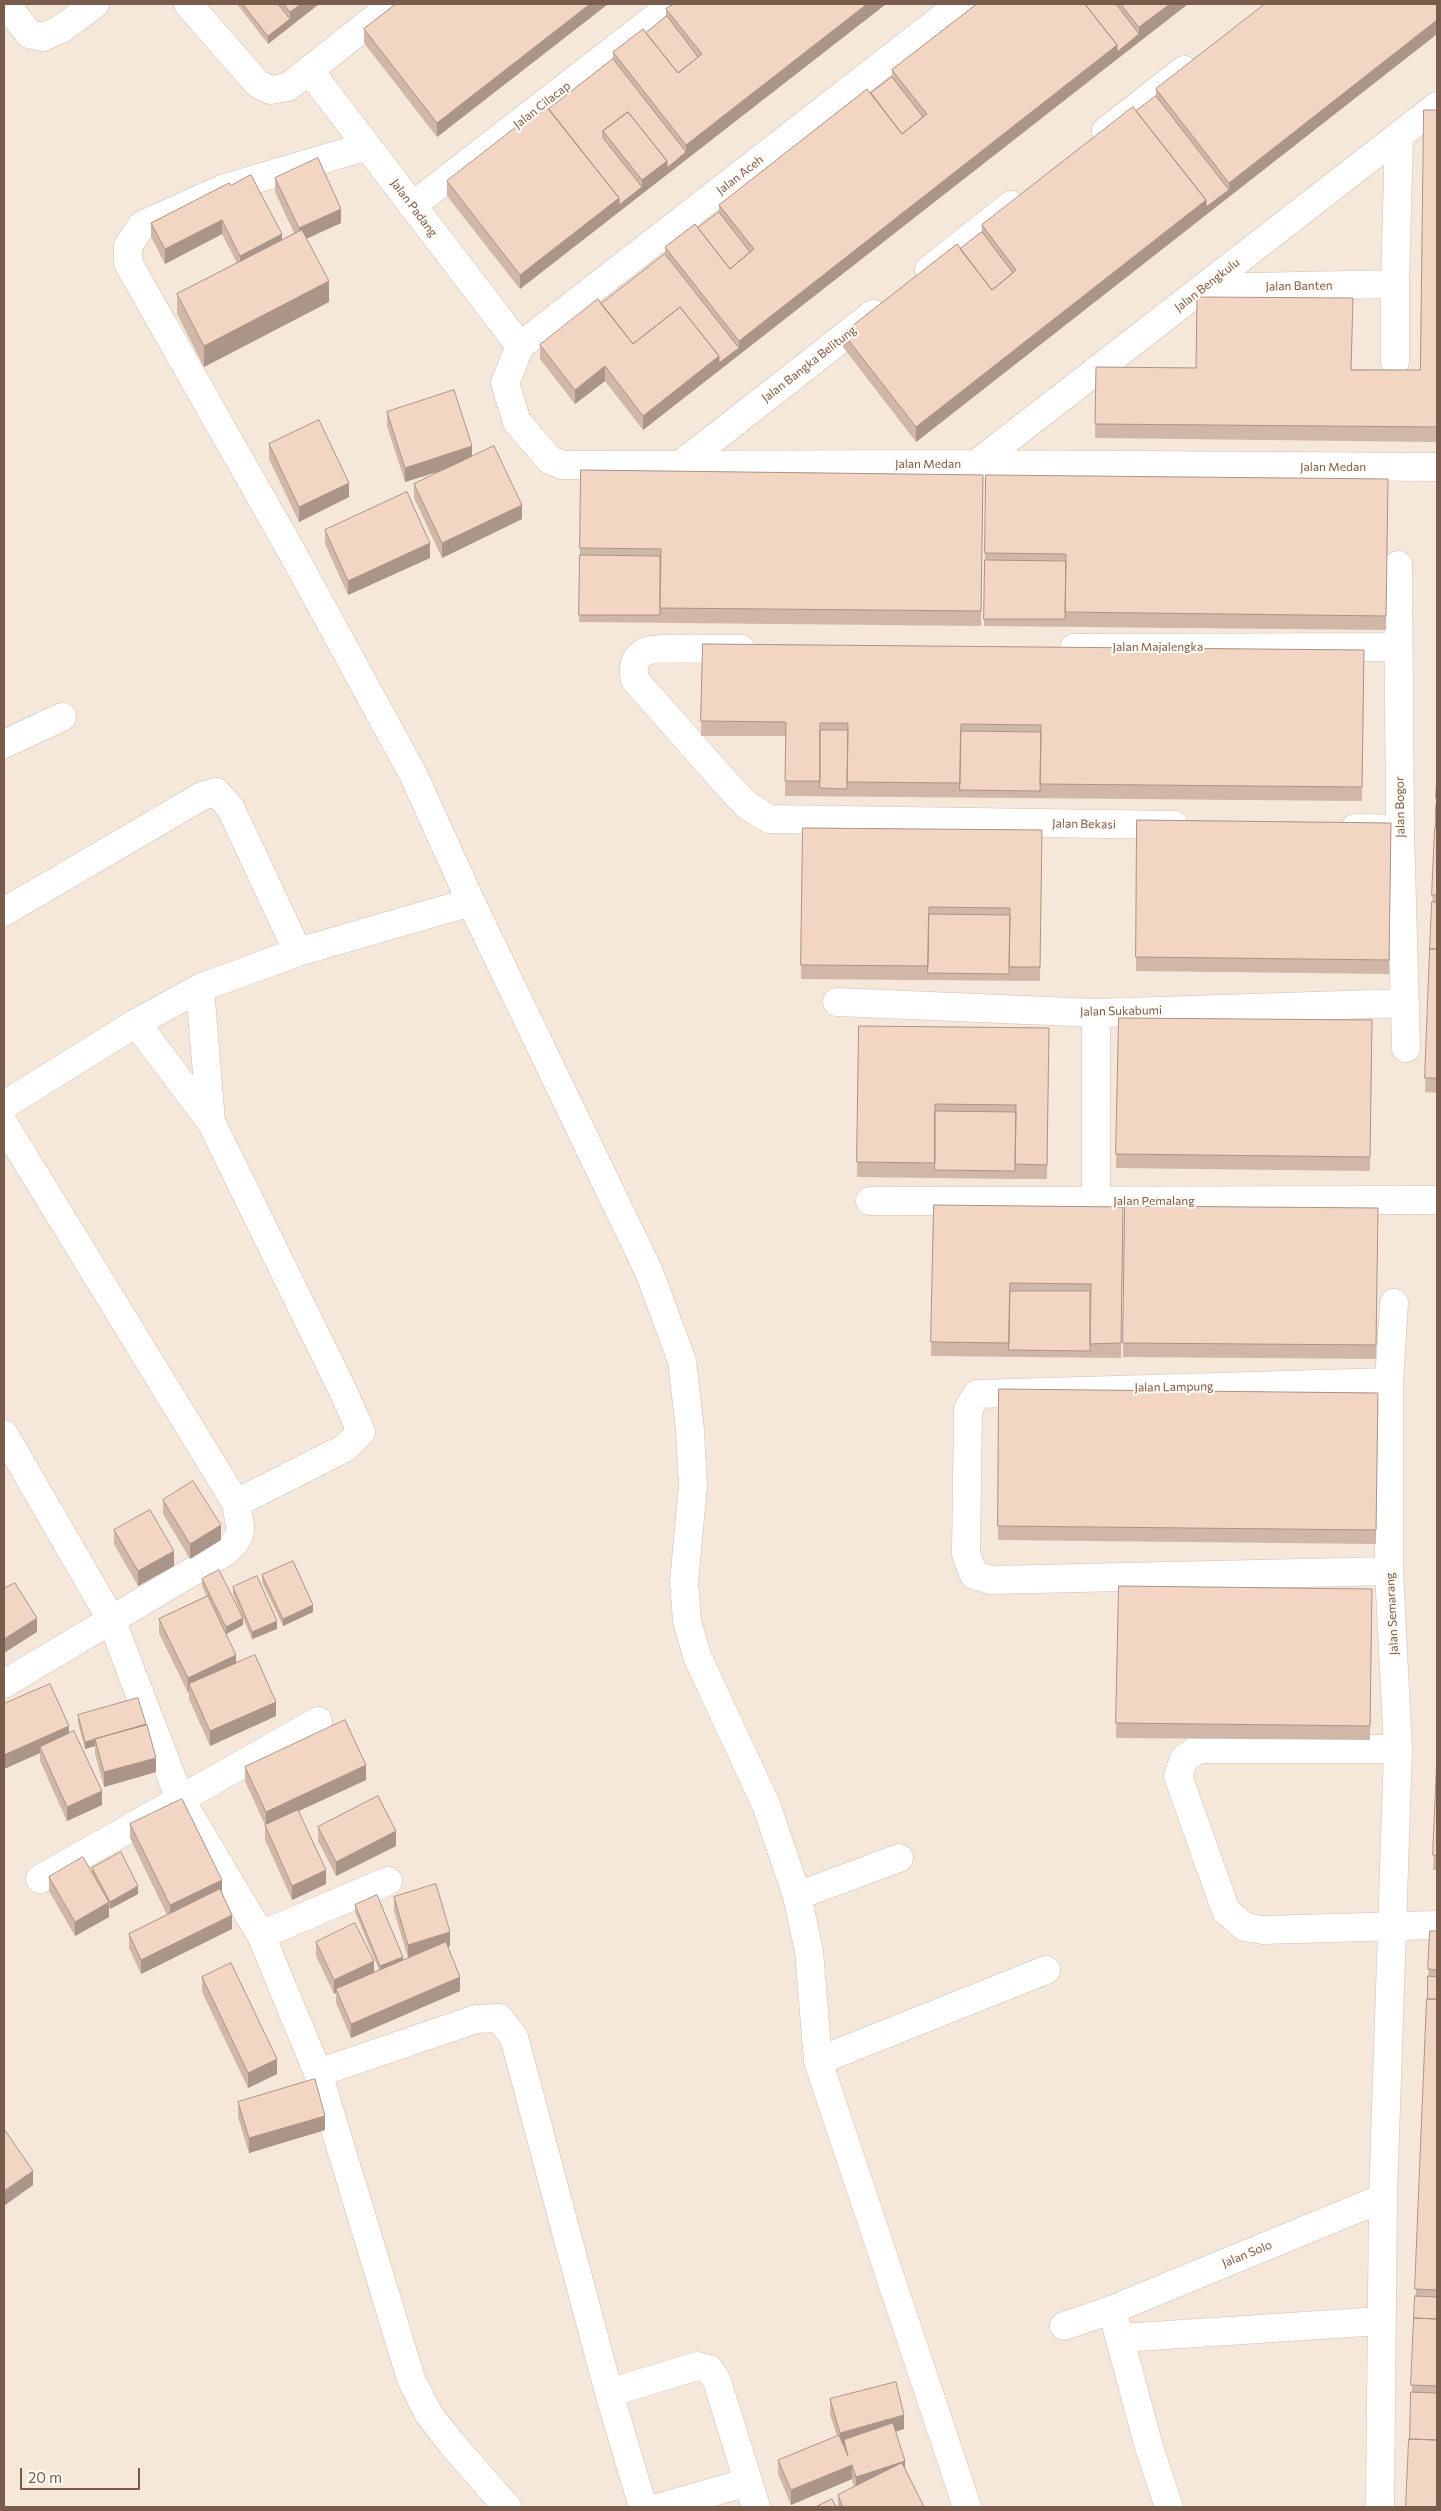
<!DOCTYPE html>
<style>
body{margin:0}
#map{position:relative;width:1441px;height:2511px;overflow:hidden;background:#fdf6ec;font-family:Commissioner,sans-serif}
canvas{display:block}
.frame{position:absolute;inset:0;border:5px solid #7a5c4d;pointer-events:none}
.scale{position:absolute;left:20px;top:2468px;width:120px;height:22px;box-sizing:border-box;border:2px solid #7a5c4d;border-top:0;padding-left:6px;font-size:15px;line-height:18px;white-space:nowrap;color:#7a5c4d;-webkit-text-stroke:4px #fffaf3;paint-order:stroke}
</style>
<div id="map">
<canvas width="1441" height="2511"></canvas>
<div class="frame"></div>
<div class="scale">20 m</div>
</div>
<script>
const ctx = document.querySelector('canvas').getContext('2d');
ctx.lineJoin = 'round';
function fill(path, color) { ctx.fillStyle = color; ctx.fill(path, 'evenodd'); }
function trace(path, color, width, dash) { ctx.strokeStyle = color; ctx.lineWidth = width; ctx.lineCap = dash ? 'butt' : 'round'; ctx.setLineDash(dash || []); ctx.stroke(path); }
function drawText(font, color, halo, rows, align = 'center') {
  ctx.font = font + ' Commissioner,sans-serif'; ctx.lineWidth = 4; ctx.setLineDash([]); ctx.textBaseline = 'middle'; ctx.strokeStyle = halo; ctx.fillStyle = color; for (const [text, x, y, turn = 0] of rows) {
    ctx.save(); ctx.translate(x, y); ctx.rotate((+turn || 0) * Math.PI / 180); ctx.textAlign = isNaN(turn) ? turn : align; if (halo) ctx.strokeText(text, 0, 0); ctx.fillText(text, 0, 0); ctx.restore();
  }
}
fill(new Path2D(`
 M4,4H1437V2507H4Z`), '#f5e8da');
const minor = new Path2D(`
 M6,4L29,34L43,37L61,29L95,4
 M188,4L258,84L270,90L288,87L393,4
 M309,70L520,346
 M1106,131L1184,70
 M367,146L222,189L142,225L128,246V263L293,554L413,774L471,902L649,1272L682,1361L690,1430L693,1486L684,1582L687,1621L697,1656L767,1807L797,1896L809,1951L818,2061L967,2507
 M412,206L673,4
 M929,270L1011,205
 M1203,288L1395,284
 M520,346L505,383L517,422L550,460L562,465L976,464L1437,467
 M520,346L960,4
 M1395,362V284L1399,136
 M976,464L1437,106
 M680,465L873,314
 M1398,565L1400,829L1406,1048
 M1074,648L1397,647
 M741,649C727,649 654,647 647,651C634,657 632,666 635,680L733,791L748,806L769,819L1174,825
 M4,744L62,717
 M1355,828L1400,829
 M4,912L202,796L216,792L230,807L298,952
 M200,988L211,1122
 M837,1002L1096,1013L1405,1003
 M136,1023L211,1122L345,1395L361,1432L345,1448L236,1503
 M4,1105L136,1023L200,988L298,952L471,902
 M4,1124L236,1503C240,1528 246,1535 225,1552L4,1684
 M870,1201L1437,1200
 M1096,1201V1013
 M1389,1382L977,1394L968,1409L966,1554L974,1575L991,1580L1389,1571
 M4,1434L111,1619L180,1799L261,1935L318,2073L411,2379L428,2413L452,2444L507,2507
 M1398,1749H1198L1184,1759L1178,1776L1226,1911L1245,1927L1263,1930L1437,1925
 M40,1879L318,1721
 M797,1896L899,1858
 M261,1935L388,1881
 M818,2061L1046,1970
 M318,2073L476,2019L499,2018L514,2037L609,2393L643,2507
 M1115,2321L1149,2447L1169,2507
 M1064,2326L1111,2310L1383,2198
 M1121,2338L1381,2321
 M609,2393L697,2366L709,2369L717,2381L756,2507
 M661,2507L748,2482
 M1380,2507L1383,2198L1398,1749L1389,1571V1382L1394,1303`);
trace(minor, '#d1beb0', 29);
trace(minor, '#fff', 28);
fill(new Path2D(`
 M237,4H319L268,44Z
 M396,4H608L437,137L364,43V29Z
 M886,4L520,289L447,196V181L549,109L613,59V52L646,33L666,16V9Z
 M977,4H1188L643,430L605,381L575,404L540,359V345L601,304L665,254V247L698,228L719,212V205L892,77V70Z
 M1437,4V34L916,442L843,347V333L960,249L982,232V225L1156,96V89Z
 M1437,110V442L1095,438L1096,367L1420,370Z
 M275,178L341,223L306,239L329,302L204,367L177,314V294L237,263L222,234L165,264L151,237V223L231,185L282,240L294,233L275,192Z
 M387,412L472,457L522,519L442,558L414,498V484L447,469L405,482L387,426Z
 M269,444L349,497L299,522L269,459Z
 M581,470L983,475L981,626L579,622Z
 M1388,479L1386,630L984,626L985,553Z
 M325,530L430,558L348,595L325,544Z
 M703,644L1364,650L1362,801L785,796L786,736H701Z
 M1437,776V1093L1425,1092Z
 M1137,820L1391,823L1389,974L1136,971Z
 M803,828L1042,830L1040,981L801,979Z
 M1119,1018L1372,1020L1370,1171L1116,1168Z
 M859,1026L1049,1028L1047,1179H1015V1178V1179L857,1177Z
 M934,1205L1123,1207L1121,1358L931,1356Z
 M1125,1206L1378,1208L1376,1359L1123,1357Z
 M999,1389L1378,1393L1376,1544L998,1540Z
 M163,1500L221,1540L190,1559L163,1514Z
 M114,1530L174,1566L138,1586L114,1544Z
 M262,1575L313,1612L283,1626L262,1582Z
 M202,1579L241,1613L233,1594V1587L277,1629L252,1639L243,1618V1625L226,1634L236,1663L276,1716L210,1746L189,1699V1692L188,1693L159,1633V1619L207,1596L202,1586Z
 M1119,1586L1372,1589L1370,1740L1116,1738Z
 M4,1704L69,1733L102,1805L67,1821L40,1761V1753L4,1769Z
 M78,1715L146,1725L156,1772L104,1787L95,1754V1746L85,1749L78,1723Z
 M1437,1756V1870H1433Z
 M245,1767L366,1780L299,1811L326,1884L292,1900L265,1840V1825L245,1781Z
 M130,1824L222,1893L232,1929L141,1974L129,1948V1934L167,1915L130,1838Z
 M318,1827L396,1846L336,1876L318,1841Z
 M92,1868L138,1894L110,1909L109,1908V1917L75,1936L49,1891V1877L92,1872Z
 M394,1897L450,1946L448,1947L460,1991L351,2038L336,2003V1993L334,1994L316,1956V1942L374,1973L379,1970L355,1912V1905L403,1960L408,1958L394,1911Z
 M1430,1931H1437V2507L1410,2439Z
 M202,1977L277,2074L248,2088L202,1992Z
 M238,2102L325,2130L249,2153L238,2117Z
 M830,2399L904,2429L896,2432L905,2468L924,2507H838V2495L854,2487L852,2479L791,2505L778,2474V2460L837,2436L830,2414Z`), '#d1b7a8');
fill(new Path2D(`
 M301,4H319L268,44V36L290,19V12Z
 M590,4H608L437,137V123Z
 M867,4H886L520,289V275L619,198L642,187V180L667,161L686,152V145Z
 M1170,4H1188L1117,59V52L1139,34V27Z
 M1437,20V34L916,442V427L1206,200L1229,190V183Z
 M1117,45V59L643,430V416L719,356L739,348V341Z
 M341,209V223L299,242V228Z
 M222,220V234L165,264V249Z
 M282,234V249L240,270V256Z
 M329,281V302L204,367V346Z
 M605,366V381L575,404V390Z
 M472,446V461L405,482V468Z
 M349,483V497L299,522V507Z
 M522,505V519L442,558V543Z
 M430,543V558L348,595V581Z
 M221,1525V1540L190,1559V1544Z
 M174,1551V1566L138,1586V1571Z
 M313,1605V1612L283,1626V1619Z
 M37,1618V1632L4,1653V1639Z
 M243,1618V1625L226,1634V1627Z
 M277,1621V1629L252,1639V1632Z
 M236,1655V1670L189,1684V1692L188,1693V1678Z
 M276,1702V1716L210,1746V1731Z
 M146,1724V1732L95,1739V1746L85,1749V1742Z
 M69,1726V1740L40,1747V1753L4,1769V1755Z
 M156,1758V1772L104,1787V1772Z
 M366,1765V1780L266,1826V1812Z
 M102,1791V1805L67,1821V1807Z
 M396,1831V1846L336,1876V1862Z
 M326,1870V1884L292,1900V1886Z
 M222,1880V1894L170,1920V1905Z
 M138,1886V1894L110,1909V1902Z
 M109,1902V1917L75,1936V1922Z
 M232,1915V1929L141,1974V1960Z
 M450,1932V1946L408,1959V1945Z
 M403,1957V1964L380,1973V1966Z
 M374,1961V1976L336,1989V1993L334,1994V1980Z
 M460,1977V1991L351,2038V2024Z
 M277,2059V2074L248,2088V2073Z
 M325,2116V2130L249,2153V2138Z
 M33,2171V2185L4,2206V2191Z
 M904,2415V2429L845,2446L844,2440V2446L840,2447V2433Z
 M905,2461V2475L856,2491V2477Z
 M852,2465V2479L791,2505V2490Z`), '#aa9588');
const building = new Path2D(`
 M243,4H278L290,19L268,36Z
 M284,4H301L290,12Z
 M396,4H590L437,123L364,29Z
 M674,4H867L686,145L613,52L643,29L678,73L702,54L666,9Z
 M977,4H1085L1117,45L739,341L665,247L695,224L730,269L754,249L719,205L867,89L902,134L927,114L892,70Z
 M1085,4H1116L1139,34L1117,52V45Z
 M1121,4H1170L1139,27Z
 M1265,4H1437V20L1229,183L1156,89Z
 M667,16L698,57L678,73L646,33Z
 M613,59L686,152L667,168V161L628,112L603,131V138L642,187L619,205V198L549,109Z
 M892,77L923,117L902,134L871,93Z
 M1156,96L1229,190L1206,207V200L1136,111Z
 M545,105L619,198L520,275L447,181Z
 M1133,107L1206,200L916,427L843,333L957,244L992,290L1016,270L982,225Z
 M1424,110H1437V427L1095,424L1096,367L1196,368L1197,297L1353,298L1351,370H1420Z
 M628,112L667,161L642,180L603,131Z
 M318,158L341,209L299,228L275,178Z
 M251,175L282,234L240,256L222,220L165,249L151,223L229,183L231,185Z
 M719,212L750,252L730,269L698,228Z
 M302,230L329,281L204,346L177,294Z
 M982,232L1013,273L992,290L960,249Z
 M665,254L739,348L719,363V356L680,307L633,344L601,304Z
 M598,299L633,344L680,307L719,356L643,416L605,366L575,390L540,345Z
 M454,390L472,446L405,468L387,412Z
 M319,420L349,483L299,507L269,444Z
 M494,446L522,505L442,543L414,484Z
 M581,470L983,475L981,611L660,608L661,549L580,548Z
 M986,475L1388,479L1386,616L1065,612L1066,554L985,553Z
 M407,492L430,543L348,581L325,530Z
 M580,555L660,556V615H579Z
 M985,560L1066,561L1065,619H984Z
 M703,644L1364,650L1362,787L1040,784L1041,725L961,724L960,783L847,782L848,723H820V781H785L786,722L701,721Z
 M820,730H848L847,789L820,788Z
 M961,731L1041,732L1040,791L960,790Z
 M1437,776V798H1436Z
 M1436,805H1437V828H1436Z
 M1137,820L1391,823L1389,960L1136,957Z
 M803,828L1042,830L1040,967H1009L1010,908L929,907L928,966L801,965Z
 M1435,828H1437V895H1432Z
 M1432,902H1437V949H1430Z
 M929,914L1010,915L1009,974L928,973Z
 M1430,949H1437V1078H1425Z
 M1119,1018L1372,1020L1370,1157L1116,1154Z
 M859,1026L1049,1028L1047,1165L1015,1164L1016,1105L935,1104V1163L857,1162Z
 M935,1111L1016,1112L1015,1171L935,1170Z
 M934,1205L1123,1207L1121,1343L1090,1344L1091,1284L1010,1283L1009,1343L931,1342Z
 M1125,1206L1378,1208L1376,1345L1123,1343Z
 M1010,1291H1090V1351L1009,1350Z
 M999,1389L1378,1393L1376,1530L998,1526Z
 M193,1481L221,1525L190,1544L163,1500Z
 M150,1510L174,1551L138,1571L114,1530Z
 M293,1561L313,1605L283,1619L262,1575Z
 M219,1570L243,1618L226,1627L202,1579Z
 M257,1576L277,1621L252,1632L233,1587Z
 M15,1583L37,1618L4,1639V1589Z
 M1119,1586L1372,1589L1370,1726L1116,1723Z
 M208,1596L236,1655L188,1678L159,1619Z
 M255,1655L276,1702L210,1731L189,1684Z
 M50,1684L69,1726L4,1755V1704Z
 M138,1698L146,1724L85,1742L78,1715Z
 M345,1720L366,1765L266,1812L245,1767Z
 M147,1725L156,1758L104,1772L95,1739Z
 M74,1731L102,1791L67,1807L40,1747Z
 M1437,1756V1856L1433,1855Z
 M378,1796L396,1831L336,1862L318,1827Z
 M182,1799L222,1880L170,1905L130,1824Z
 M298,1810L326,1870L292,1886L265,1825Z
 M121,1852L138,1886L110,1902L92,1868Z
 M83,1857L109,1902L75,1922L49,1877Z
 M436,1884L450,1932L408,1945L394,1897Z
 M220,1889L232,1915L141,1960L129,1934Z
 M377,1895L403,1957L380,1966L355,1905Z
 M355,1923L374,1961L334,1980L316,1942Z
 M1430,1931H1437V1970L1428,1969Z
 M446,1942L460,1977L351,2024L336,1989Z
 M231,1963L277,2059L248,2073L202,1977Z
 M1428,1976L1437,1977V1999H1428Z
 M1427,1999H1437V2290L1415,2289Z
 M315,2079L325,2116L249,2138L238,2102Z
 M4,2129L33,2171L4,2191Z
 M1415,2296L1437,2297V2319L1414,2318Z
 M1414,2318L1437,2319V2386L1411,2385Z
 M896,2382L904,2415L840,2433L830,2399Z
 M1411,2392L1437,2393V2440L1410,2439Z
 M893,2423L905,2461L856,2477L852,2465L791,2490L778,2460L839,2435L848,2456L844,2440Z
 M1409,2439L1437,2440V2507H1406Z
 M902,2463L924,2507H843L838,2495Z
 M832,2499L836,2507H816Z`);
fill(building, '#f3d5c3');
trace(building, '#aa9588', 1);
drawText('12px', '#7a5c4d', '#fffaf3', [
 ["Jalan Cilacap",542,105,-38],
 ["Jalan Aceh",740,175,-38],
 ["Jalan Padang",414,208,53],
 ["Jalan Bengkulu",1207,285,-38],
 ["Jalan Banten",1299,286,-1],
 ["Jalan Bangka Belitung",809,364,-38],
 ["Jalan Medan",928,464],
 ["Jalan Medan",1333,467],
 ["Jalan Majalengka",1158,647],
 ["Jalan Bogor",1400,807,-91],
 ["Jalan Bekasi",1084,824,1],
 ["Jalan Sukabumi",1121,1011,-1],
 ["Jalan Pemalang",1154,1201],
 ["Jalan Lampung",1174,1387,-1],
 ["Jalan Semarang",1392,1614,-93],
 ["Jalan Solo",1247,2254,-22]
]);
</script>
